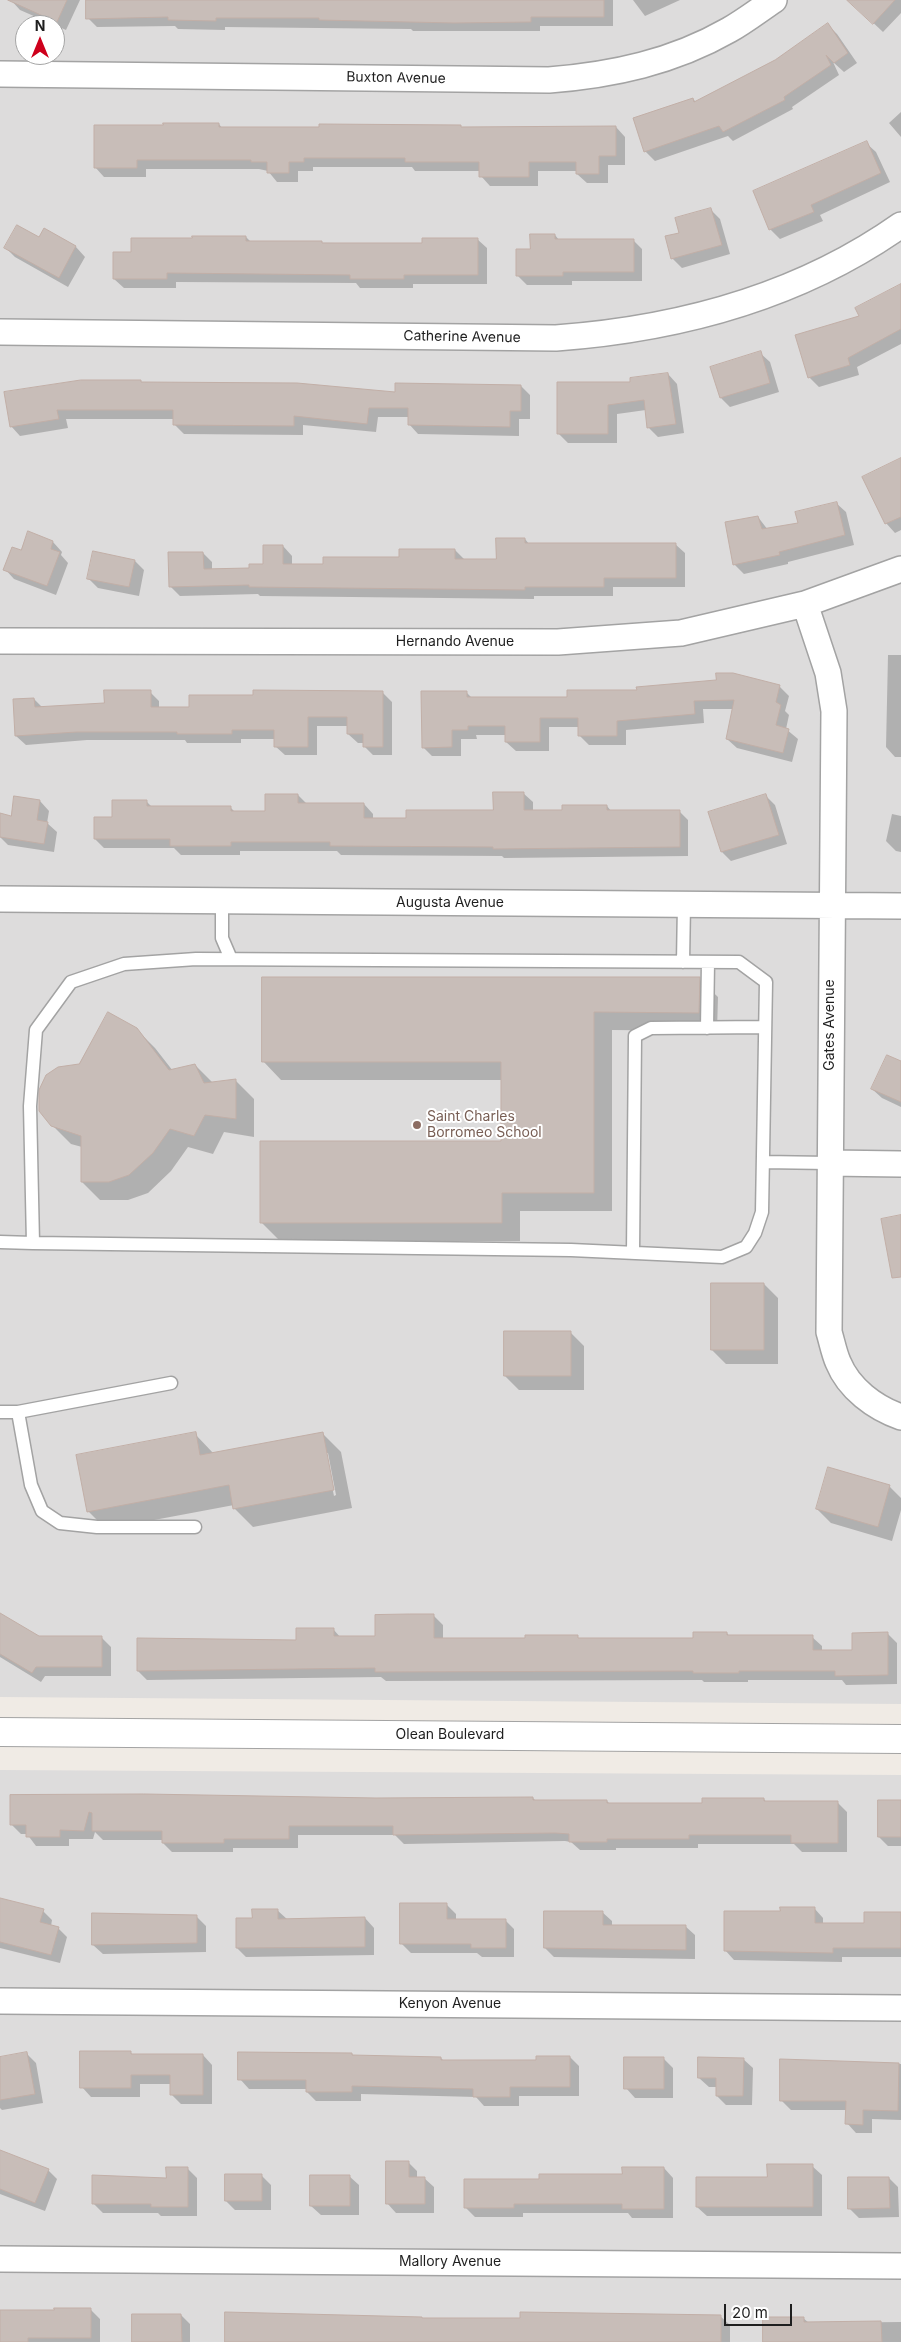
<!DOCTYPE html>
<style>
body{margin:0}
#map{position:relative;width:901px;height:2342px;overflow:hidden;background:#f0ebe5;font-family:Inter,sans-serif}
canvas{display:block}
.north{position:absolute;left:15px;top:15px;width:50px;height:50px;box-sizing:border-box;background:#fff;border:1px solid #a5a5a5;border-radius:50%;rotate:0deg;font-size:14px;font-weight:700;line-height:20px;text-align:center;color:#1f1f1f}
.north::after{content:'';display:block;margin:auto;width:18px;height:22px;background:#ce001c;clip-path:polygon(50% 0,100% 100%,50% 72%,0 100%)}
.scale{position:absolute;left:724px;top:2304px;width:68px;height:22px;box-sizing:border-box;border:2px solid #1f1f1f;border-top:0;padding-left:6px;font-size:15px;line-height:18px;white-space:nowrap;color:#1f1f1f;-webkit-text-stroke:4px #fff;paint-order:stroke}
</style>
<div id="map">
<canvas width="901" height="2342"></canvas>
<div class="north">N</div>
<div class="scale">20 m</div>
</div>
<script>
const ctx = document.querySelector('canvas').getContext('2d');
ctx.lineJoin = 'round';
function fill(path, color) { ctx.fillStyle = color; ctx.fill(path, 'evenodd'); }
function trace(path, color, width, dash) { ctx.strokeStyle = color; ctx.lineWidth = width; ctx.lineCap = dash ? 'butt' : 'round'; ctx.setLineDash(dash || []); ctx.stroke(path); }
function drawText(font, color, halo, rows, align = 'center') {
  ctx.font = font + ' Inter,sans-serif'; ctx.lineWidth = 4; ctx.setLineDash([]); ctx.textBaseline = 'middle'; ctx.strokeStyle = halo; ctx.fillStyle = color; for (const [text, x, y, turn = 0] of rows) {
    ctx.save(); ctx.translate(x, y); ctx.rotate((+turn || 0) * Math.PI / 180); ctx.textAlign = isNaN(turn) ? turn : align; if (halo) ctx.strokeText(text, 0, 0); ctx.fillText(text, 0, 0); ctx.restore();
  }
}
fill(new Path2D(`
 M0,0H901V1704L0,1697ZM25,25H55V55H25Z
 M0,1770L901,1775V2342H0Z`), '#dddcdc');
fill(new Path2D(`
 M11,0H80L66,30L20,10Z
 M88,0H613V26H540V31H413L411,29L225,27V30L178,29L175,26L97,27L88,18Z
 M633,0H680L645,16Z
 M849,0H901V13L883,32Z
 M828,25L837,34L857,63L844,72L833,62L839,75L792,107L793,109L733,141L728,136L655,161L645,151L693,99L696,102L775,61Z
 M901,112V137L889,123Z
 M219,124L222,128L616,127L625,137V165H608V183H587L577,174V171H538V186H490L481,176V171H415L412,167H313V171H298V182H277L268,171L259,169H146V177H104L95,167Z
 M866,143L876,152L890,182L820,215L823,221L780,239L770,229Z
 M711,210L720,219L730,254L682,268L672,258L681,233Z
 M44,230L76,247L85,257L68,287L15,257L6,248L39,239Z
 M555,235L559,240H633L642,249V281H572V285H527L518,276Z
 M246,237L251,242L423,244L477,239L487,248V284H413V288H360L356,283L176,282V288H124L114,279L132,253Z
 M901,285V344L857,367L859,375L819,387L809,377L861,317Z
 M760,353L770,362L779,392L730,407L721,398Z
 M668,374L677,384L684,433L658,437L649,428L646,410L617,414V443H568L558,433L631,383Z
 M140,381L143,383L396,394L521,386L530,395V419H519V436L418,434L409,424V417H378L376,432L303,425V435L184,434L174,424V419H66L68,428L20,436L11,426Z
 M901,460V530L895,533L886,523Z
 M836,503L846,512L854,545L788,562V564L744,574L734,564L758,517L768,530L800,524Z
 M525,539L529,544H675L685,553V587H613V596H534V599L260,596L258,594L180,596L170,586L203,553L212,562V570L250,569L265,565L283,546L292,556V565H324L401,558L455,550L464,559L497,560Z
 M53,542L62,552L61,555L68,563L56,595L14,579L5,569L22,552Z
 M135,561L144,570L139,596L98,588L89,579Z
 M888,655H901V757H895L886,747Z
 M732,674L780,687L789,696L785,711L789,715L786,729L798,739L792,762L737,748L727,739L733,709H703L704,723L626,730V745H589L580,736V727H549V751H516L506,742V735H476L477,739H461V756H432L423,747L467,693L472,698H568L718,681Z
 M150,692L159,701V708H190L255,696L382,692L392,702V755H373L364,746V743H358L348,734V726H317V755H285L275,746V739H241V743H187L185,740H87L26,745L16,736L34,699L43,708L105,704Z
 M523,793L533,802V812H564L607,806L611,811H679L688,820V856L504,858L502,856L341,855L337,851H240V855H181L174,848H104L95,839L113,818L147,802L152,807H230L236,813H266L298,795L307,804H364L373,814V820H407L494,811Z
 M766,796L775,805L787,844L731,861L722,852Z
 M40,801L49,811L47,823L57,832L54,852L8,845L0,837V828Z
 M892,814L901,816V852L896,851L886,841Z
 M699,979L718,997L717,1031L612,1030V1211H520V1241H280L261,1222L502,1143V1080H281L263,1061Z
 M136,1029L155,1048L173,1071L195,1065L213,1083L236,1081L254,1099V1137L224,1132L213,1154L188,1147L171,1171L148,1193L128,1200H100L82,1182V1147L71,1144L52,1125L80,1065Z
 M901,1062V1107L882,1098L872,1089Z
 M764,1284L778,1298V1364H726L712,1350Z
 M570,1332L584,1346V1390H519L505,1376Z
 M322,1433L341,1452L352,1508L253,1527L234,1508V1505L106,1529L88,1511L195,1434L214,1454ZM325,1453H328L336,1495L334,1496Z
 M829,1469L890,1487L901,1498V1510L892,1541L831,1523L817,1509Z
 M433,1615L443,1625V1640H526L577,1637L580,1640H694L727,1633L730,1637H812L822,1646V1652H853L888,1634L897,1643V1684L846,1685L842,1680H748V1682H704L702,1680L386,1681L381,1677L147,1680L138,1671L297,1641L333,1629L341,1638H376Z
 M0,1625L38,1638H102L111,1647V1676H45L41,1682L0,1657Z
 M12,1796L376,1800L533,1798L536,1801H607L610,1804H703L764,1799L767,1803H838L847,1812V1852H802L794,1844H698V1848H616V1850H580L571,1842L565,1841L404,1844L395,1835H298V1848H233V1852H172L163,1843V1840H103L95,1832L93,1839H69V1846H36L27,1834H21L12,1825Z
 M901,1802V1846H888L879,1837Z
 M0,1899L43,1911L52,1920L51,1926L58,1928L67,1937L60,1963L0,1948Z
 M447,1905L456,1914V1920H505L514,1929V1957H482L477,1953H411L401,1943Z
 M814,1908L823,1918V1925H866L901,1913V1957H842V1962L734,1960L725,1950L781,1912Z
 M277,1910L288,1920L365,1918L374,1928V1955L246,1957L237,1948L253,1919Z
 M602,1912L612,1921V1926H685L695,1935V1959L554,1957L545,1948Z
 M196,1916L206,1926V1952L103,1954L93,1945Z
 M130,2052L133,2055H203L212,2065V2104H181L172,2095V2084H140V2097H91L82,2087Z
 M26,2053L36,2063L43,2103L2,2110L0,2108V2058Z
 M352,2054L354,2056L441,2058L444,2061H537L570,2057L579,2066V2096H519V2106H484L476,2097L361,2094V2101H316L307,2092V2089H249L240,2079Z
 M664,2059L673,2068V2098H635L626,2088Z
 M743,2059L753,2068L752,2105H726L717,2096V2087H709L699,2078Z
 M782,2061L901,2064V2120L872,2119V2133H856L847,2123V2110H791L782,2101Z
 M0,2152L48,2170L57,2179L45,2211L0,2194Z
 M408,2162L417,2171V2178H424L434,2187V2213H396L387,2203Z
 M812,2166L822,2175V2216H707L697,2207Z
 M187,2168L197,2178V2216H161L158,2213H103L93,2203V2176L168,2179Z
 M664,2168L673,2178V2218H632L628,2213H523V2217H475L466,2208L540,2180L623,2175Z
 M262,2176L271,2185V2210H235L226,2201Z
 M349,2176L359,2185V2215H321L311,2206Z
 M889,2178L898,2187L899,2217L859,2218L849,2208Z
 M91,2310L100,2319V2342H0V2311Z
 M181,2315L190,2324V2342H134Z
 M720,2316L730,2325V2342H226Z
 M803,2318L809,2323L901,2322V2342H764Z`), '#0003');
const building = new Path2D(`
 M8,0H67L57,22Z
 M86,0H604V17H531V22L454,23L319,20V18H216V21L168,20V17L86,19Z
 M847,0H895L873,24Z
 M828,23L848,53L834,63L826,55L831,65L784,97L785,100L723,132L719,126L644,152L633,118L693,98L694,102L775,60Z
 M163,123H219V127H319V124L461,125V127L616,126V156H599V174H576V162H529V177H479V162H405V158H304V162H289V173H267V162H251V160H137V168H94V125H163Z
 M867,141L881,173L811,205L814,212L769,230L753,191Z
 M711,208L722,245L671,259L665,236L679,233L675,218Z
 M17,225L39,237L44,228L76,246L59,278L4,248Z
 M530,234H555V239H634V272H563V276H516V249H530Z
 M192,236H246V241H322V243H422V238H478V275H404V279H350V275L167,273V279H113V252H131V238H192Z
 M901,284V329L848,358L850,365L808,378L795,335L859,316L855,308Z
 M761,351L770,383L720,398L710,367Z
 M668,373L676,424L647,428L644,400L608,405V434H557V382H630V378Z
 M81,380H141V382L297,383L395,392V383L521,385V411H510V427L408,425V408H369L367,424L294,416V426L173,425V410H57L59,419L10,427L4,392Z
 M901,458V517L885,524L862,477Z
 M837,502L845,535L779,552L780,555L733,565L725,522L758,516L762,529L798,523L795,512Z
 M28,531L53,541L51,549L60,552L47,586L3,570L12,547L21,550Z
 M496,538H525V543H676V578H604V587H525V590L249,587V585L169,587L168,552H203L204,569L249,568V564H263V545H283V564H323V557H399V549H455V559H496Z
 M93,551L135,560L129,587L87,579Z
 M716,673H733L780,685L776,702L781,705L776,725L789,729L783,753L726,739L734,700L694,701L695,714L617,721V736H578V718H540V742H505V726H468V730H452V747L422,748L421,691H467V697H567V690H637L636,687L716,680Z
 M104,690H151V707H189V695H253V690L383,691V747H363V734H347V717H308V747H274V730H232V734H177V732H77L15,736L13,699L34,698L35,707L104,703Z
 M493,792H524V810H562V805H607V810H680V847L493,849V847L330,846V842H231V846H170V839H94V817H112V800H147V806H231V811H265V794H298V803H364V818H406V810H493Z
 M766,794L779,835L721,852L708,812Z
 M14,796L40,800L37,820L48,822L44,844L0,837V813L11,816Z
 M262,977H700L699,1013L594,1012V1193H502V1223H260V1141H501V1062H262Z
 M108,1012L137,1028L169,1070L195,1064L204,1083L236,1079V1119L205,1115L194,1136L170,1129L153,1153L129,1175L109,1182H81V1136L51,1126L39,1111V1090L46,1075L58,1067L79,1064Z
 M887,1055L901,1061V1102L871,1089Z
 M901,1215V1277L892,1278L881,1219Z
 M711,1283H764V1350H711Z
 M504,1331H571V1376H504Z
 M196,1432L200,1455L323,1432L334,1490L233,1509L229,1485L87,1512L76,1455Z
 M828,1467L890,1485L878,1527L816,1509Z
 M0,1613L39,1636H102V1667H36L32,1673L0,1654Z
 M410,1614H434V1638H525V1635H578V1638H693V1632H727V1635H813V1650H852V1633L888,1632V1675L835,1676V1671H739V1673H693V1671L375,1672V1668L137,1671V1638L296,1640V1628H334V1636H375V1615Z
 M144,1794L376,1798L533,1797V1800H607V1803H702V1798H764V1801H838V1843H791V1835H689V1839H607V1842H569V1834L555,1833L393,1835V1826H289V1839H224V1843H162V1831H92V1813L89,1812L84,1831L60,1830V1837H26V1825H10V1795Z
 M878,1800H901V1837H878Z
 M0,1898L44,1909L40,1922L59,1927L51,1955L0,1942Z
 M400,1903H447V1919H506V1948H471V1944H400Z
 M780,1907H815V1923H864V1912H901V1948H833V1953L724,1951V1911H780Z
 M252,1909H278V1919L365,1917V1947L236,1948V1918H252Z
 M544,1911H603V1925H686V1950L544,1948Z
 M92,1913L197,1915V1943L92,1945Z
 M80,2051H131V2054H203V2095H170V2075H131V2088H80Z
 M27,2052L35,2094L0,2100V2057Z
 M238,2052L352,2053V2055L441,2057V2060H536V2056H570V2087H510V2097H473V2089L352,2086V2092H306V2080H238Z
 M624,2057H664V2089H624Z
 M698,2057L744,2058L743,2096H716V2078H698Z
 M780,2059L899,2063L898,2111L863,2110V2125L845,2124L846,2101H780Z
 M0,2150L49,2169L35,2203L0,2189Z
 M386,2161H409V2177H425V2204H386Z
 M767,2164H813V2207H696V2177H767Z
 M166,2167H188V2207H151V2204H92V2175L166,2178Z
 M622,2167H664V2209H622V2204H514V2208H464V2179H539V2174H622Z
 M225,2174H262V2201H225Z
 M310,2175H350V2206H310Z
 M848,2177H889L890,2208L848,2209Z
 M54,2308H91V2338H28V2342H0V2310H54Z
 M225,2312L422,2317V2318H520V2312L721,2315V2342H225Z
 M132,2314H181L182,2342H132Z
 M763,2317H804V2322L881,2321L882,2342H763Z`);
fill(building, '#c8bdb8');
trace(building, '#c2afa7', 1);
const service = new Path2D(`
 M222,901V938L231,959
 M683,962L684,904
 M707,1028L708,962
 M763,1162L829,1163
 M0,1242L33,1243L571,1250L722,1257L746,1247L755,1233L762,1212L766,982L739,962L196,959L124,964L71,982L36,1030L30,1106L33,1243
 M633,1253L635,1036L651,1028L765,1027
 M0,1412H18L171,1383
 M18,1412L31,1485L42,1511L60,1523L97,1527H195`);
const minor = new Path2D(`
 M0,74L549,80C613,75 673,62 729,30C745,21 759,10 774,0
 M0,332L556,338C679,329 799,297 901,225
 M805,604L828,673L834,711L829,1332C832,1342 834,1353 838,1362C849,1389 875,1408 901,1417
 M0,641L558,642L681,633L805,604L901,569
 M0,899L901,906
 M829,1163L901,1164
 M0,2001L901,2008
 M0,2259L901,2266`);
const tertiary = new Path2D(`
 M0,1732L901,1739`);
trace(service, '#a3a3a3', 15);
trace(minor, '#a3a3a3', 28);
trace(tertiary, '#a3a3a3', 30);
trace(service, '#fff', 12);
trace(minor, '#fff', 25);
trace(tertiary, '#fff', 28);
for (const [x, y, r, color] of [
 [417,1125,5,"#8d6e63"]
]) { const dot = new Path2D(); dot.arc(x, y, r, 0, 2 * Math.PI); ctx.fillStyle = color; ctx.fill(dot); trace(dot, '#fff', 2); }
drawText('14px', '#1f1f1f', '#fff', [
 ["Buxton Avenue",396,78,1],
 ["Catherine Avenue",462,337,1],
 ["Hernando Avenue",455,642],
 ["Augusta Avenue",450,903],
 ["Gates Avenue",830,1025,-90],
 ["Olean Boulevard",450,1735],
 ["Kenyon Avenue",450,2004],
 ["Mallory Avenue",450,2262]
]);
drawText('14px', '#785e54', '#fff', [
 ["Saint Charles",427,1117],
 ["Borromeo School",427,1133]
], 'left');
</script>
